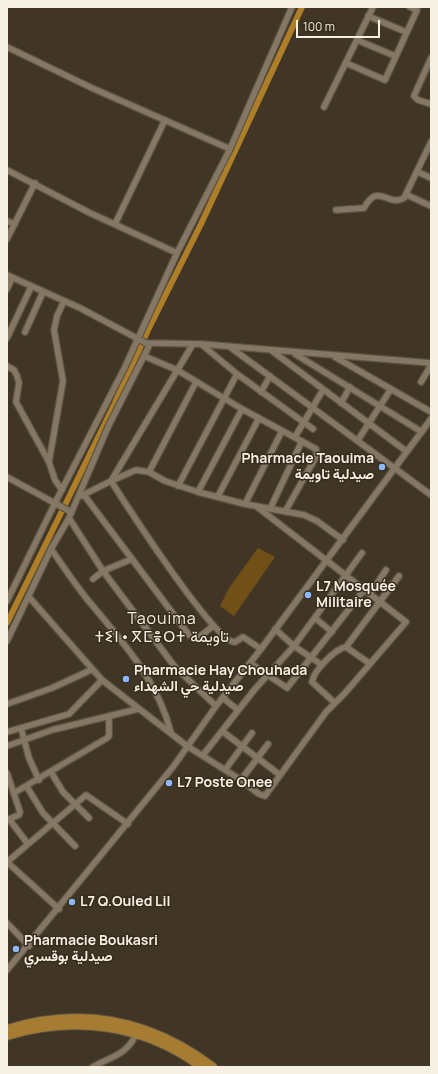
<!DOCTYPE html>
<meta charset="utf-8">
<style>
body{margin:0}
#map{position:relative;width:438px;height:1074px;overflow:hidden;background:#413625;font-family:Manrope,sans-serif}
canvas{display:block}
.frame{position:absolute;inset:0;border:8px solid #f7f0e5;pointer-events:none}
.scale{position:absolute;left:296px;top:20px;width:84px;height:18px;box-sizing:border-box;border:2px solid #f7f0e5;border-top:0;padding-left:5px;font-size:12px;line-height:14px;white-space:nowrap;color:#f7f0e5;-webkit-text-stroke:3px #372c1b;paint-order:stroke}
</style>
<div id="map">
<canvas width="438" height="1074"></canvas>
<div class="frame"></div>
<div class="scale">100 m</div>
</div>
<script>
const ctx = document.querySelector('canvas').getContext('2d');
ctx.lineJoin = 'round';
function fill(path, color) { ctx.fillStyle = color; ctx.fill(path, 'evenodd'); }
function trace(path, color, width, dash) { ctx.strokeStyle = color; ctx.lineWidth = width; ctx.lineCap = dash ? 'butt' : 'round'; ctx.setLineDash(dash || []); ctx.stroke(path); }
function drawText(font, color, halo, rows, align = 'center') {
  ctx.font = font + ' Manrope,Vazirmatn,"Noto Sans Tifinagh",sans-serif'; ctx.lineWidth = 3; ctx.setLineDash([]); ctx.textBaseline = 'middle'; ctx.strokeStyle = halo; ctx.fillStyle = color; for (const [text, x, y, turn = 0] of rows) {
    ctx.save(); ctx.translate(x, y); ctx.rotate((+turn || 0) * Math.PI / 180); ctx.textAlign = isNaN(turn) ? turn : align; if (halo) ctx.strokeText(text, 0, 0); ctx.fillText(text, 0, 0); ctx.restore();
  }
}
fill(new Path2D(`
 M258,548L275,557L234,616L220,606L229,588Z`), '#705017');
trace(new Path2D(`
 M7,623L114,405L148,330L201,224L302,7`), '#ae7f28', 6);
const minor = new Path2D(`
 M368,16L406,32
 M357,40L395,56
 M7,47L92,88L230,149
 M431,58L414,96L418,100L431,104
 M346,63L385,80L417,10L410,7
 M324,107L373,7
 M7,170L90,213L177,253
 M418,172L431,178
 M407,195L431,206
 M336,210L364,208C379,181 387,208 404,198L431,142
 M7,221L15,224
 M115,224L165,120
 M7,239L35,183
 M7,275L80,308L146,343L201,344L431,363
 M7,289L12,278
 M25,332L43,292
 M7,338L31,287
 M201,344L237,374L313,429
 M230,347L431,495
 M272,351L406,451
 M295,354L422,432
 M144,356L177,370L242,409L316,449L317,455L286,510
 M335,357L431,412
 M7,366L14,370L17,376L19,383L16,402L49,462L55,480L62,490
 M421,382L431,365
 M261,392L270,376
 M341,403L350,387
 M295,437L323,390
 M358,440L391,389
 M49,462L63,381L54,330L57,316L64,301
 M149,472L196,382
 M7,477L71,512
 M178,486L237,374
 M198,492L242,409
 M84,495L189,635L198,638L213,626
 M81,496L111,481L193,344
 M218,496L259,418
 M245,504L282,431
 M270,509L302,441
 M69,518L103,571L175,667L216,706
 M51,549C63,566 74,583 87,599C121,640 158,680 171,733
 M93,579L103,571L132,559
 M370,594L386,570
 M29,597L102,680L187,746L241,780L259,794L265,796L326,712L345,693L406,622L256,506
 M7,601L55,503L125,367L177,253L230,149L292,7
 M315,618L332,632
 M275,629L294,646L322,665
 M7,641L51,549L69,518L108,427L150,344
 M346,647L399,576
 M261,649L243,637L235,642C217,646 125,503 111,481L136,470L149,472L165,481L198,492L245,504L304,515L317,521L343,540
 M250,663L287,688L364,590
 M223,698L238,710
 M335,703L312,682C314,670 335,649 346,647L369,663
 M7,704L52,688L91,670
 M21,728L29,758L39,780
 M222,731L280,775
 M7,732L69,714L102,680
 M7,746L52,730L138,709
 M203,755L255,689L294,646L362,553
 M225,770L252,733
 M51,772L63,792L89,818
 M7,773L20,812L19,815L9,819L28,844
 M241,780L268,744
 M27,787L43,813L75,846
 M14,793L107,738L109,736V716
 M7,862L86,795L128,824
 M7,862L59,909
 M7,923L29,946
 M7,970L173,767L216,706L261,649L431,419
 M93,1067C112,1056 127,1055 136,1034`);
const highway = new Path2D(`
 M7,1029C82,1006 151,1020 213,1067
 M7,1036C74,1015 145,1025 201,1067`);
trace(minor, '#5d5445', 8);
trace(highway, '#5d5445', 10);
trace(minor, '#847764', 5.5);
trace(highway, '#a67b32', 8);
for (const [x, y, r, color] of [
 [382,467,4,"#8cb9fc"],
 [308,595,4,"#8cb9fc"],
 [126,679,4,"#8cb9fc"],
 [169,783,4,"#8cb9fc"],
 [72,902,4,"#8cb9fc"],
 [16,949,4,"#8cb9fc"]
]) { const dot = new Path2D(); dot.arc(x, y, r, 0, 2 * Math.PI); ctx.fillStyle = color; ctx.fill(dot); trace(dot, '#372c1b', 1.5); }
drawText('bold 14px', '#f7f0e5', '#372c1b', [
 ["Pharmacie Taouima",374,459,"right"],
 ["صيدلية تاويمة",374,475,"right"],
 ["L7 Mosquée",316,587],
 ["Militaire",316,603],
 ["Pharmacie Hay Chouhada",134,671],
 ["صيدلية حي الشهداء",134,687],
 ["L7 Poste Onee",177,783],
 ["L7 Q.Ouled Lil",80,902],
 ["Pharmacie Boukasri",24,941],
 ["صيدلية بوقسري",24,957]
], 'left');
ctx.letterSpacing = '1px';
drawText('16px', '#f7f0e5', '#372c1b', [
 ["Taouima",162,620],
 ["ⵜⵉⵏ•ⴳⵎⴻⵔⵜ تاويمة",162,638]
]);
ctx.letterSpacing = '0px';
</script>
